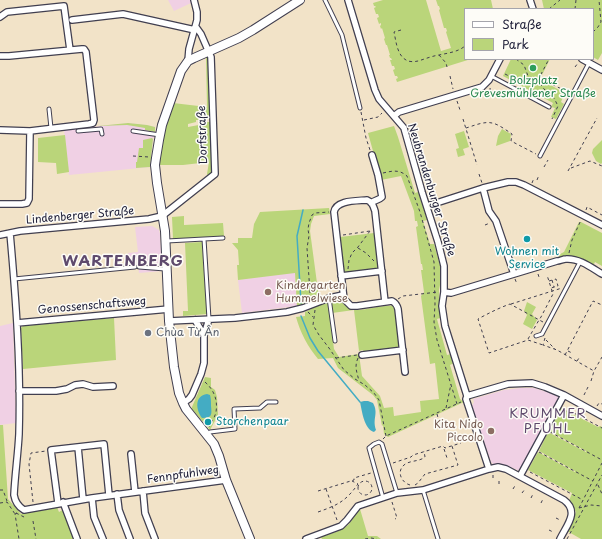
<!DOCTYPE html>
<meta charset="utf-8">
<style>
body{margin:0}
#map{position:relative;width:602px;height:539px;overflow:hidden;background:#f2e3c8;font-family:"Playpen Sans",sans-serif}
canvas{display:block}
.legend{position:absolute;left:464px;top:8px;width:130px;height:52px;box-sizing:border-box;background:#fdfcf7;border:1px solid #a5a5ac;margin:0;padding:5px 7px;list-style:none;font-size:12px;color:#22223b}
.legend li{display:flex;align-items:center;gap:8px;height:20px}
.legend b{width:20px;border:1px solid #a5a5ac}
</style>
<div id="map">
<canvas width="602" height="539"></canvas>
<ul class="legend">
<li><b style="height:5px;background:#fff"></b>Straße</li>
<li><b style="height:11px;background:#bad57a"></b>Park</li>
</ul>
</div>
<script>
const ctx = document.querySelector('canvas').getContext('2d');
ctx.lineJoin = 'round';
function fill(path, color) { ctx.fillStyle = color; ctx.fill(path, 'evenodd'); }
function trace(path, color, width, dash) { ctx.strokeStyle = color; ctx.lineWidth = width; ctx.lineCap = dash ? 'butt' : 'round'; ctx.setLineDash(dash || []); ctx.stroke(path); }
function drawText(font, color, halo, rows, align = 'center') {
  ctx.font = font + ' "Playpen Sans",sans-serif'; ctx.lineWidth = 3; ctx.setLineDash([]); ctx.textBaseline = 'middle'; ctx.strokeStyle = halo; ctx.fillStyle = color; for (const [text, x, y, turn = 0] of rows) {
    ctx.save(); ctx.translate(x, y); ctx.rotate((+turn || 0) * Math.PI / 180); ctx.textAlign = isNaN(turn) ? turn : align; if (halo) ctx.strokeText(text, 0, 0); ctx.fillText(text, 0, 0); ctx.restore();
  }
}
fill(new Path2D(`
 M168,0H190L191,3L174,11Z
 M128,123L147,125L155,127L152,149L150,167L69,175L64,130Z
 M152,226L159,230L160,234L162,271L139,273L138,266H129L128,253L138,252L135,227Z
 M295,272L297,306L242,313L238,280Z
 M13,323L16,423L0,425V326Z
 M520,388H534L547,392L559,397L520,471L505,465L497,464H493L491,462L472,406L474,402L473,399L504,390Z`), '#f0d0e4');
fill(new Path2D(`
 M383,0H426L441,51L451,48L446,32L447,31L446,28H444L439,10L440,9L439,6H438L436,0H491L493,9H465V59H471L397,82L396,79L398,78L397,76H395L393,70L395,69L394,66H392L390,60H392L391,58H390L389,55H390L387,45H386L384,39L385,38L382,28L381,29L380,26L381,25V23L379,24L377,18L379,17L378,14H376L374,8L376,7L375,6H374L373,3Z
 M542,0H602V53L598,60L593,57V9H544Z
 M208,56L210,115L198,117L199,120H196V122L188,124V127L204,124V122H210L212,170L211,174L208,176L207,174L209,162L183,165H160V161L158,160L161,140L173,103L207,107L206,57Z
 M511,59H550L540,79L561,91L562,90L565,92L561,102L564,104L556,119L551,117L555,108L551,107L553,103L503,76Z
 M128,123L147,125L155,127V132L145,130V128L127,125L98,126Z
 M394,126L398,137L415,193L418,192L427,220L423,221L430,244H434L441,269L440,285L439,290L440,318L437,319L447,355L451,354L454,363L450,365L460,399L464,402L388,437L384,434L383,425L382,426L377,400L373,395L338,368L333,358L318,359C308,347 300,332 296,317L305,316V312C313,309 320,302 328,302L334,349L339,357L359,354L362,376L380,396L384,408L393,407L394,416L421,412L420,401L439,399L435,363L430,364L421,296L424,292L421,270H423L422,264H421L416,227L418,226L417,221H415L414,211L401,176L381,180L368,133Z
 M502,129L511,134L510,141L496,146L498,136Z
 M464,131L469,147L463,149L465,155L458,157L456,149L459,148L455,134Z
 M65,135L69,172L57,174L56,163L38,162V138Z
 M152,138L153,139L150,167L136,168V162H137L139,148H143V140Z
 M602,140V163L601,164L596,161L592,153L593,149Z
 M329,208L330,214L314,216L311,224L310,231L319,298L304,306H297L295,273L238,280L237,265H239L238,250L232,243H238V238H252L254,224L260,212Z
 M184,216V225L223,223L224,236L173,239L172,217Z
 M579,222H581L602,233V266L595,262L593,266L560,259L558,255L564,252Z
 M374,233L379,269L344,274L340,237Z
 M202,242L207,314L183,316V311H188L185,243Z
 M333,300C344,300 346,310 357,310C369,310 381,305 393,306L395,308L400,346L399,348L364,352L363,350L359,351L354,310L332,313L331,303Z
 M527,302L536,307L532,314L537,320L532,329L523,324L527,315L524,311Z
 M114,318L116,360L23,369L21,328L23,326Z
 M205,377L211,378V387L215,390L217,397L218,415L210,430L192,409V407Z
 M561,408L598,427L600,426L602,427V539H581L567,531L576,512L569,501L572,493L528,470L538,452L575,472V471L539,451L548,432L586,452V451L549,431Z
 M0,425H3L8,499L21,514L57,507L59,512L64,509L76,539H0Z
 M360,509L368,536H377L381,539H322L321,537C330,534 341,531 348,525C353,520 355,513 360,509Z`), '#bad57a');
fill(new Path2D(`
 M207,394L210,395C211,399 211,402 211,406C212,415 212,418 202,418C196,410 194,396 207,394Z
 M364,401H368L373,403C379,414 372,418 376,430L374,432C364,429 362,411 360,402Z`), '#44acc3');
trace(new Path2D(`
 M301,303L297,236L303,210
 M301,316L310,338L318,351L360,402`), '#44acc3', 1.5);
const lane = new Path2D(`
 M325,0L342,35L360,108
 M491,76L549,107
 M49,109L51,128
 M78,131L101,129L102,134
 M133,131L160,135
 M540,156L589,63
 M204,239L223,238
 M167,241L204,239L209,319
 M139,267L165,269
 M14,279L135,267
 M329,298L335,341
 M536,336L542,334L580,262
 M208,434L210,432L235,429L234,409L260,408L267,402H276
 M423,490L438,539
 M383,498L369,448L374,444L379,442L382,444L397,493`);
const street = new Path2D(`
 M348,0L375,90L379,99L404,128L422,192L438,242L444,266V292L442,306L445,326L467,396L466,399L489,469
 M530,0L533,9
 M0,17L7,12L64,6L70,50
 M72,20L123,14L195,30
 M0,56H9L82,49H84L86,52L94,120L93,123L89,124L30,131L0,130
 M582,59L602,70
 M188,61L189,49L197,20V12L194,0
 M394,116L399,112L482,87L489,80L500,59
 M483,188L489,211L496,221L514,274
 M371,203C375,200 379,200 382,197L378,175L372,155
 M0,204H22L27,203L29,199L30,131
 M427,206L483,188L508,182H516L524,185L602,225
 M10,233C16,300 21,367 19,434C18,454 15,474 14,495C15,501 19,507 24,510L92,498L226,480
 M0,235L20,231L149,219L162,216L215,174L211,57L201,34L196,27
 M341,276L382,271
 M444,292L451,293L557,261C560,261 563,259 566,259C579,258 592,268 602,274
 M385,302L375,211C373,205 372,202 367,200C356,201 336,200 334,212L344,299L351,306H357L392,301C396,303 397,305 398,309L405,372
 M195,320L204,335
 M169,321L235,318L287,312L303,308L329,298L343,295
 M17,323L169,309
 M362,355L403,350
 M19,391H56L67,389L75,385L83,384L93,387L113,386
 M467,396L508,384L532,383L545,387L564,395L602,416
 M183,403L189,399L192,395L201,374L204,363V335L209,319
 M78,447L83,499
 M131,454L135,492
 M520,476L564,395
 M143,491L145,513L155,539
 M117,494L119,510L130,539
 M92,498L94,517L103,539
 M63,502L77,539
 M58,503L51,450L104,444L109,495
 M306,539L341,526L347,520L358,506L397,493L423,490L489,469L498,467L506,469L564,500C580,512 566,526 560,539`);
const secondary = new Path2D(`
 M250,539L226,480L219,456L214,444L186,409L183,403L179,393L174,367L169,321L165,231L157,183L155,165L156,158L159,140L162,125L181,71L188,61L194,58L239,38L253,30L300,0`);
trace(lane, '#413f50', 5);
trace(street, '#413f50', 8);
trace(secondary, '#413f50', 10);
trace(new Path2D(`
 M549,9L560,0
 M575,9L576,0
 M401,30L394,32C396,41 397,55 406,60C409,62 414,62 418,61C425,59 432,56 439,55C448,53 458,52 465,46
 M593,32L598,27L601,22L599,0
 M439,55L446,63L447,67
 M516,59L524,65L528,76L538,81L544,89L554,98L558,106L552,119
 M561,60L562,59
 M575,67L578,63
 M505,74C513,78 521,83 530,78
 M450,76L453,89
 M538,80L549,59
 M547,82L568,92
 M490,88L491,94
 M457,101L460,110
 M361,112L366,138L370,150
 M463,119L477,165
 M364,120L378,117L382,113
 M466,128C473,126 484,121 492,123C498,124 506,130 512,134L511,141L536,154
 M133,156L149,157
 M544,167L548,160
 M571,168L590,161L602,166
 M568,171L597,118
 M383,173C392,171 399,169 407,176L420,212L434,262L435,304L434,322L437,340L457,404
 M479,174L482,183
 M537,180L539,175
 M532,183L534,178
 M586,210L587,207L602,215
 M485,225L490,223
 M343,235L370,231
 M358,248L366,253L374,261
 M569,253L572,240L581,220
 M348,269L349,260L352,253L358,247L370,231
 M538,274L539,277
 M515,279L517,284
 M552,280L554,287
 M549,281L556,279L558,286L551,288
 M311,299L310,293L307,248L309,236L308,229L309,223L312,215L315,213L329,212
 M398,299L403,296L438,292
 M511,304L562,288
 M315,310L313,325L319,335L329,348L344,370L355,379L365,385L374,393L379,400L386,436
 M308,312L313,317
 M543,322L510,304C499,308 489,313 478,319L489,353L528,340L543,345
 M545,338L543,345L557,350L594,371
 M528,339L539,320L541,317L553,294L547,275
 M546,340L556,350
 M568,351L572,353
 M565,355L593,301L602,305
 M336,358L357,355
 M358,358C354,367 357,372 359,381
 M577,361L579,358
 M591,381L594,371L602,357
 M205,382C214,390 218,400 216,412C215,417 211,423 209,427
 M584,395L588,387
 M597,406L599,403L602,404
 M446,408L451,384
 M564,409L568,412L570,411L602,428
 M437,414L441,429
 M441,426L453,422
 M550,432L602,460
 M383,439L386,436L461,402
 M444,449L447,458
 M539,452L593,481
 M393,463L411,457L413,455L443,446L445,448L461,443
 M530,472L583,500
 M493,478V474
 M358 488a7 7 0 1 1 14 0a7 7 0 1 1-14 0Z
 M499,484V478
 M410,485C402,483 396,472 404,465C410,460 419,462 425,457L424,451
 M415,485L418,483L425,474L458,465L452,446
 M598,485L602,494
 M326,489L337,520
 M513,489L516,484
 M0,490H3L7,501
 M318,491L354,480V478L371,473
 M522,493L525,489
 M531,498L533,494
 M33,502L29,464L31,453L46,451
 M392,502L397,518L395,519
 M0,503L7,502L15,514
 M541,503L543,499
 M579,508L602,463
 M579,508L591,505L602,506
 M318,512C338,505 346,501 358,484L352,481
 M16,513L26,518
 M17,513L15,514L19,539
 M556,518L560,520
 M33,521L36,539
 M549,530L553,532
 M365,539L371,538L377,539
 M567,539L602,475`), '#413f50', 1, [3, 3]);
trace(lane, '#fff', 3);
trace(street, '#fff', 5.5);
trace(secondary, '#fff', 8);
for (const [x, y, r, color] of [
 [533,68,4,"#2e9e5b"],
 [527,239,4,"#0f9aa8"],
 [268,292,4,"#8d6e63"],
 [148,333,4,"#6b7280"],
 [208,422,4,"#0f9aa8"],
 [491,431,4,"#8d6e63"]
]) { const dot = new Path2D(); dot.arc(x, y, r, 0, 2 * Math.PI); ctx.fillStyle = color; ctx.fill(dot); trace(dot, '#fdfcf7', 1.5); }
drawText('11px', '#27864d', '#fdfcf7', [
 ["Bolzplatz",533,81],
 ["Grevesmühlener Straße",533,94]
]);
drawText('11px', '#22223b', '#fdfcf7', [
 ["Dorfstraße",203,135,-92],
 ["Neubrandenburger Straße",431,190,73],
 ["Lindenberger Straße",80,216,-5],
 ["Genossenschaftsweg",92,306,-5],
 ["Fennpfuhlweg",183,475,-8]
]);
drawText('11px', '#0d838f', '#fdfcf7', [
 ["Wohnen mit",527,252],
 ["Service",527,265],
 ["Storchenpaar",216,422,"left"]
]);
drawText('11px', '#785e54', '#fdfcf7', [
 ["Kindergarten",276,286],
 ["Hummelwiese",276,299],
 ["Kita Nido",483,425,"right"],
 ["Piccolo",483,438,"right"]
], 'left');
drawText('11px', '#5b616d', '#fdfcf7', [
 ["Chùa Từ Ân",156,333]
], 'left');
ctx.letterSpacing = '1px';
drawText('13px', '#5f4a6d', '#fdfcf7', [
 ["KRUMMER",548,414],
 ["PFUHL",548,429]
]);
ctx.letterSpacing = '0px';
ctx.letterSpacing = '1px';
drawText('bold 15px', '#5f4a6d', '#fdfcf7', [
 ["WARTENBERG",123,262]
]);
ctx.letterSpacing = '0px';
</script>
